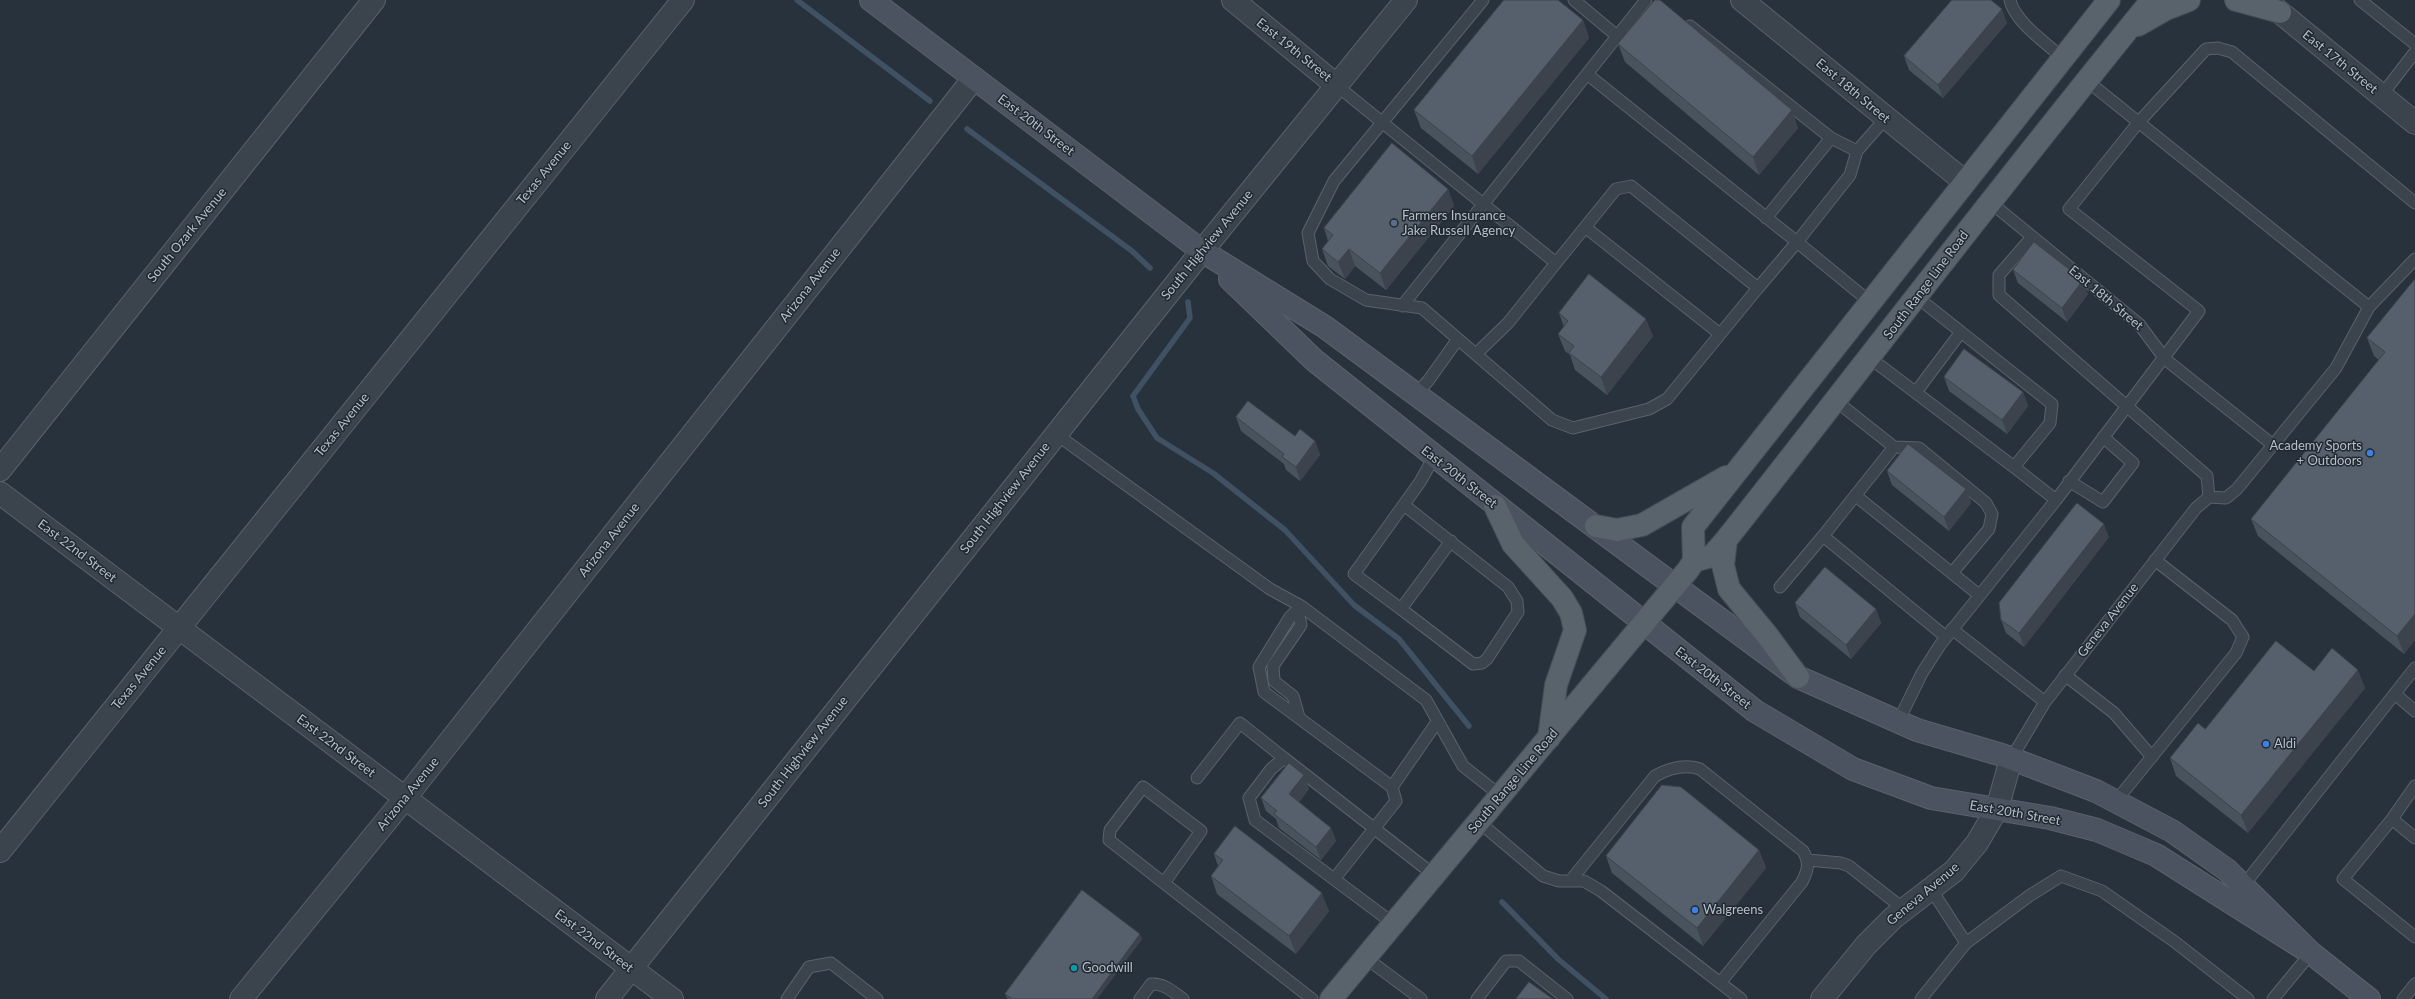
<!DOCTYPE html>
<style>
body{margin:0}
canvas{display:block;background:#28323c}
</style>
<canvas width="2415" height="999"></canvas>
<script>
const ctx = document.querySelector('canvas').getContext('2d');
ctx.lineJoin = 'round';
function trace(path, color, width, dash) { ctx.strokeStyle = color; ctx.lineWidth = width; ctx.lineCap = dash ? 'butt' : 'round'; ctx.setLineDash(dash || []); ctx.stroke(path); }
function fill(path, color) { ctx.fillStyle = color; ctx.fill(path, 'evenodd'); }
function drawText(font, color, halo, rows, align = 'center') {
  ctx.font = font + ' Lato,sans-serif'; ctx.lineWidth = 3; ctx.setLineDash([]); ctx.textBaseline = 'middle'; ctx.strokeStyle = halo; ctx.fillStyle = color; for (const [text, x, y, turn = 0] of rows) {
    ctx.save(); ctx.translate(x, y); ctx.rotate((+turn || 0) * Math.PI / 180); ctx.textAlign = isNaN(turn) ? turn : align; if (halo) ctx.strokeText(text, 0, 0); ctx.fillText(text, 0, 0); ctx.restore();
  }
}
trace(new Path2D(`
 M797,0L930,101
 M967,129L1132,251L1150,268
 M1188,302L1190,318L1133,396L1138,409L1157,438L1213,473L1285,530L1354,605L1399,639L1469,726
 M1502,902L1558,959L1606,999`), '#405163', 5.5);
const lane = new Path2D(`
 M1483,0L1334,181L1308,233L1313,261L1330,279L1366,300L1422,308L1552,420L1573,428L1649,409L1667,399L1758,288
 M1574,0L1617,36
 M2010,0C2014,21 2047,44 2063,58
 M2360,0L2415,44
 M1690,26L1831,138L1857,151
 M1587,74L1797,242L1850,175L1857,151L1885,119
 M2086,80L2369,307
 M1336,85L1556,263L1616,189L1631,186L1758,288L1797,242L1870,302
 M2381,96L2415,52
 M1990,202L2139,324L2165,359L2273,445
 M1766,218L1831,138
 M1585,227L1720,334
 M2032,237L1999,275V295L2207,476L2209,497
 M1402,306L1646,0
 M1476,354L1508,323L1556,263
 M1870,358L2014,467L2050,423L2052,404L1961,332
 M1916,392L1961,332L1917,297
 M1417,393L1428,381L1458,339
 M1056,434L1270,589L1301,606L1426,700L1463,766L1501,796
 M1894,447L1919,448L1986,503L1992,514L1989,529L1952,573
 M1434,457L1420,482L1354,574L1401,609L1451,541
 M2069,481L2103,502L2133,463L2103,437
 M1856,496L1979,595
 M2056,500L2199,311L2069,209L2138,123L2206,49L2218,48L2232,52L2415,203
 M1823,536L1894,447L1836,401
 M1780,587L1823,536L1946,637
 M1301,606L1290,617L1259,667L1264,692L1392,787L1396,801L1335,878
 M1401,609L1473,664L1482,663L1487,659L1518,612L1517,601L1508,587L1404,505
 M1298,612L1301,625L1273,666L1274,681L1293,696L1299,717
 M1952,629L2045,702
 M2065,675L2114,713L2152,757
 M2395,694L2415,711
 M1898,722L1922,673L1940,645L2056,500L2014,467
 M2011,759L2045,702L2196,508L2209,497L2226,498L2237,489L2336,368L2369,307L2415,259
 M1197,778L1240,723L1284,758
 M2415,786L2392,819L2415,838
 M1392,787L1437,722
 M2116,801L2236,653L2243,637L2232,620L2155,560
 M2392,819L2343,879L2415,937
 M1479,822L1543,876L1559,881H1584L1601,891L1741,999
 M1808,860L1841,863L1849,866L1905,910
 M1571,880L1655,776C1668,769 1685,764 1700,769L1803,851C1810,863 1808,870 1802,882L1720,983
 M1164,883L1201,831L1143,787L1110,830L1109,840L1312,999
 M2243,886L2415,668
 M1931,889L1966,943
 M1394,924L1255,820L1249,798L1271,769L1284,758L1434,875
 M1366,958L1421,999
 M787,999L809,967L831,963L877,999
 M1140,999L1151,984C1164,983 1173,992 1183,999
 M1477,999L1506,961H1519L1567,999
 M1921,999L1966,943L2029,896L2061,876L2102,891L2175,942L2248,999
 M2273,999L2311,953
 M2403,999L2415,984`);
const street = new Path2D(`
 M1233,0L1336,85
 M1742,0L1965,182
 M2265,0L2415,123
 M0,470L374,0
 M0,493L672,999
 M0,851L683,0
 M241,999L405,798L974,78
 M607,999L1202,251L1406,0
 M1822,999L1866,945L1893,918L1954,871L1977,843L1997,809L2011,759`);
const secondary = new Path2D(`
 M871,0L1202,251L1325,327L1798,677L1917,730L2002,755L2096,791L2172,831L2227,870L2311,953
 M1230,279L1314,360L1755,711L1853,769L1931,798L2050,818L2097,830L2156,855L2311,953L2369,999`);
const primary = new Path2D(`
 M2236,0L2280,12
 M2138,25L2166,9L2189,0
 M1495,506L1513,544L1562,598L1571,613L1575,630L1556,685L1549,738
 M1596,526L1617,530L1642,525L1726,477
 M1726,540L1723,565L1729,589L1767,635L1798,677
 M1694,561L1712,556L1726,540C1868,360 2007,177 2152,0
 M1331,999L1688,570L1694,561L1693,527L2109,0`);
trace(lane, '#59626b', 13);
trace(street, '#59626b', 24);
trace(secondary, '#59626b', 24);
trace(primary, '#444d56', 24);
trace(lane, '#3b444d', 11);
trace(street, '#3b444d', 22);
trace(secondary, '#4a535f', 22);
trace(primary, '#59636c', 22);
fill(new Path2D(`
 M1583,20L1589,38L1478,174L1421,128L1414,110Z
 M2007,23L1943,98L1909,70L1904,56Z
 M1618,44L1798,128L1759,175L1625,62Z
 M1448,189L1454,206L1386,290L1355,266L1345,279L1328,266L1322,249L1328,241L1324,228Z
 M2013,270L2088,294L2067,322L2018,283Z
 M2415,279V640L2404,654L2258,536L2251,519L2379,360L2374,356L2367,338Z
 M1559,313L1653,336L1607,395L1575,370L1570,355L1565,351L1558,334L1564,327Z
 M1944,377L2023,392L2028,406L2007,434L1949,391Z
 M1236,417L1295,436L1315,441L1320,455L1300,481L1286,470L1284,464L1241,431Z
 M1887,471L1966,489L1971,503L1949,531L1892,485Z
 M2109,537L2024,647L2006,633L2001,620Z
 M1795,603L1876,609L1881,623L1851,659L1800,617Z
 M2314,671L2365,688L2248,833L2176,776L2170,758L2205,729Z
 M1309,789L1299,802L1331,828L1336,841L1321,860L1279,828L1276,819L1266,811L1261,798Z
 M1759,850L1766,868L1703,946L1612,873L1606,856Z
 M1214,854L1329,911L1296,954L1217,894L1211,876L1218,866Z
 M1142,939L1097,999H1008L1007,998L1005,994Z`), '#49535d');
fill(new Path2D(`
 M2002,9L2007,23L1943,98L1938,85Z
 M1583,20L1589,38L1478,174L1472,156Z
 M1792,110L1798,128L1759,175L1753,157Z
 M1448,189L1454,206L1386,290L1380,273Z
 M1349,249L1355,266L1345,279L1338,262Z
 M2083,280L2088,294L2067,322L2062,308Z
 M1646,319L1653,336L1607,395L1601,377Z
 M2023,392L2028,406L2007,434L2002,420Z
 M1315,441L1320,455L1300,481L1296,467Z
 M1966,489L1971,503L1949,531L1944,517Z
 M2104,524L2109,537L2024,647L2019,633Z
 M1876,609L1881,623L1851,659L1846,645Z
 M2415,614V640L2404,654L2397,636Z
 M2358,670L2365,688L2248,833L2241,815Z
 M1304,775L1309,789L1294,808L1289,794Z
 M1331,828L1336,841L1321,860L1316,847Z
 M1759,850L1766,868L1703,946L1697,928Z
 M1322,893L1329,911L1296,954L1289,936Z
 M1140,934L1142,939L1097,999H1092Z`), '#3c434c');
const building = new Path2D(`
 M1504,0H1558L1583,20L1472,156L1414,110Z
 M1655,0H1660L1792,110L1753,157L1618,44Z
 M1952,0H1991L2002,9L1938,85L1904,56Z
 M1392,143L1448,189L1380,273L1349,249L1338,262L1322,249L1333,235L1324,228Z
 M2034,242L2083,280L2062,308L2013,270Z
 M1589,274L1646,319L1601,377L1569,353L1574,346L1558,334L1568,321L1559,313Z
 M2415,279V614L2397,636L2251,519L2385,352L2367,338Z
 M1964,349L2023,392L2002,420L1944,377Z
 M1248,401L1295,436L1300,429L1315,441L1296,467L1282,457L1284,454L1236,417Z
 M1908,444L1966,489L1944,517L1887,471Z
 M2077,503L2104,524L2019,633L2001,620L1999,603Z
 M1825,567L1876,609L1846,645L1795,603Z
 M2276,641L2314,671L2332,648L2358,670L2241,815L2170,758L2198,723L2205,729Z
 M1289,763L1304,775L1289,794L1331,828L1316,847L1274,814L1277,811L1261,798Z
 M1662,785L1681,787L1759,850L1697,928L1606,856Z
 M1235,826L1322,893L1289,936L1211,876L1223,860L1214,854Z
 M1082,890L1140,934L1092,999H1012L1005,994Z
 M1529,982L1553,999H1516Z`);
fill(building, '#55606c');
trace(building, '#3c434c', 1);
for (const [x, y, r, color] of [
 [1394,223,4,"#5c6f8a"],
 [2370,453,4,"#3f7fe0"],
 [2266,744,4,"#3f7fe0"],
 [1695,910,4,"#3f7fe0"],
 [1074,968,4,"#0f9aa8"]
]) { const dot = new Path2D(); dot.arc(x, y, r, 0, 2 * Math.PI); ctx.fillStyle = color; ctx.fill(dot); trace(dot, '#202932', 1.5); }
drawText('13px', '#b7bfc8', '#202932', [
 ["East 19th Street",1294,50,39],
 ["East 17th Street",2340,62,39],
 ["East 18th Street",1853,91,40],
 ["East 20th Street",1036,125,37],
 ["Texas Avenue",544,173,-51],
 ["South Ozark Avenue",187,235,-51],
 ["South Highview Avenue",1207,245,-51],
 ["Arizona Avenue",810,285,-52],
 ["South Range Line Road",1926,285,-53],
 ["East 18th Street",2106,298,40],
 ["Texas Avenue",342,425,-51],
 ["East 20th Street",1459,477,38],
 ["South Highview Avenue",1005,498,-52],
 ["Arizona Avenue",609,540,-52],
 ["East 22nd Street",77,551,37],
 ["Geneva Avenue",2108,620,-52],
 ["Texas Avenue",139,678,-51],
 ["East 20th Street",1713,678,38],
 ["East 22nd Street",336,746,37],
 ["South Highview Avenue",803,752,-52],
 ["South Range Line Road",1513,781,-50],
 ["Arizona Avenue",408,794,-51],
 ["East 20th Street",2015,813,10],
 ["Geneva Avenue",1923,894,-40],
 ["East 22nd Street",594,941,37]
]);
drawText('13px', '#b7bfc8', '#202932', [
 ["Farmers Insurance",1402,216],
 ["Jake Russell Agency",1402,231],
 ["Academy Sports",2362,446,"right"],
 ["+ Outdoors",2362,461,"right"],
 ["Aldi",2274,744],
 ["Walgreens",1703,910],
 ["Goodwill",1082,968]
], 'left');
</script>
